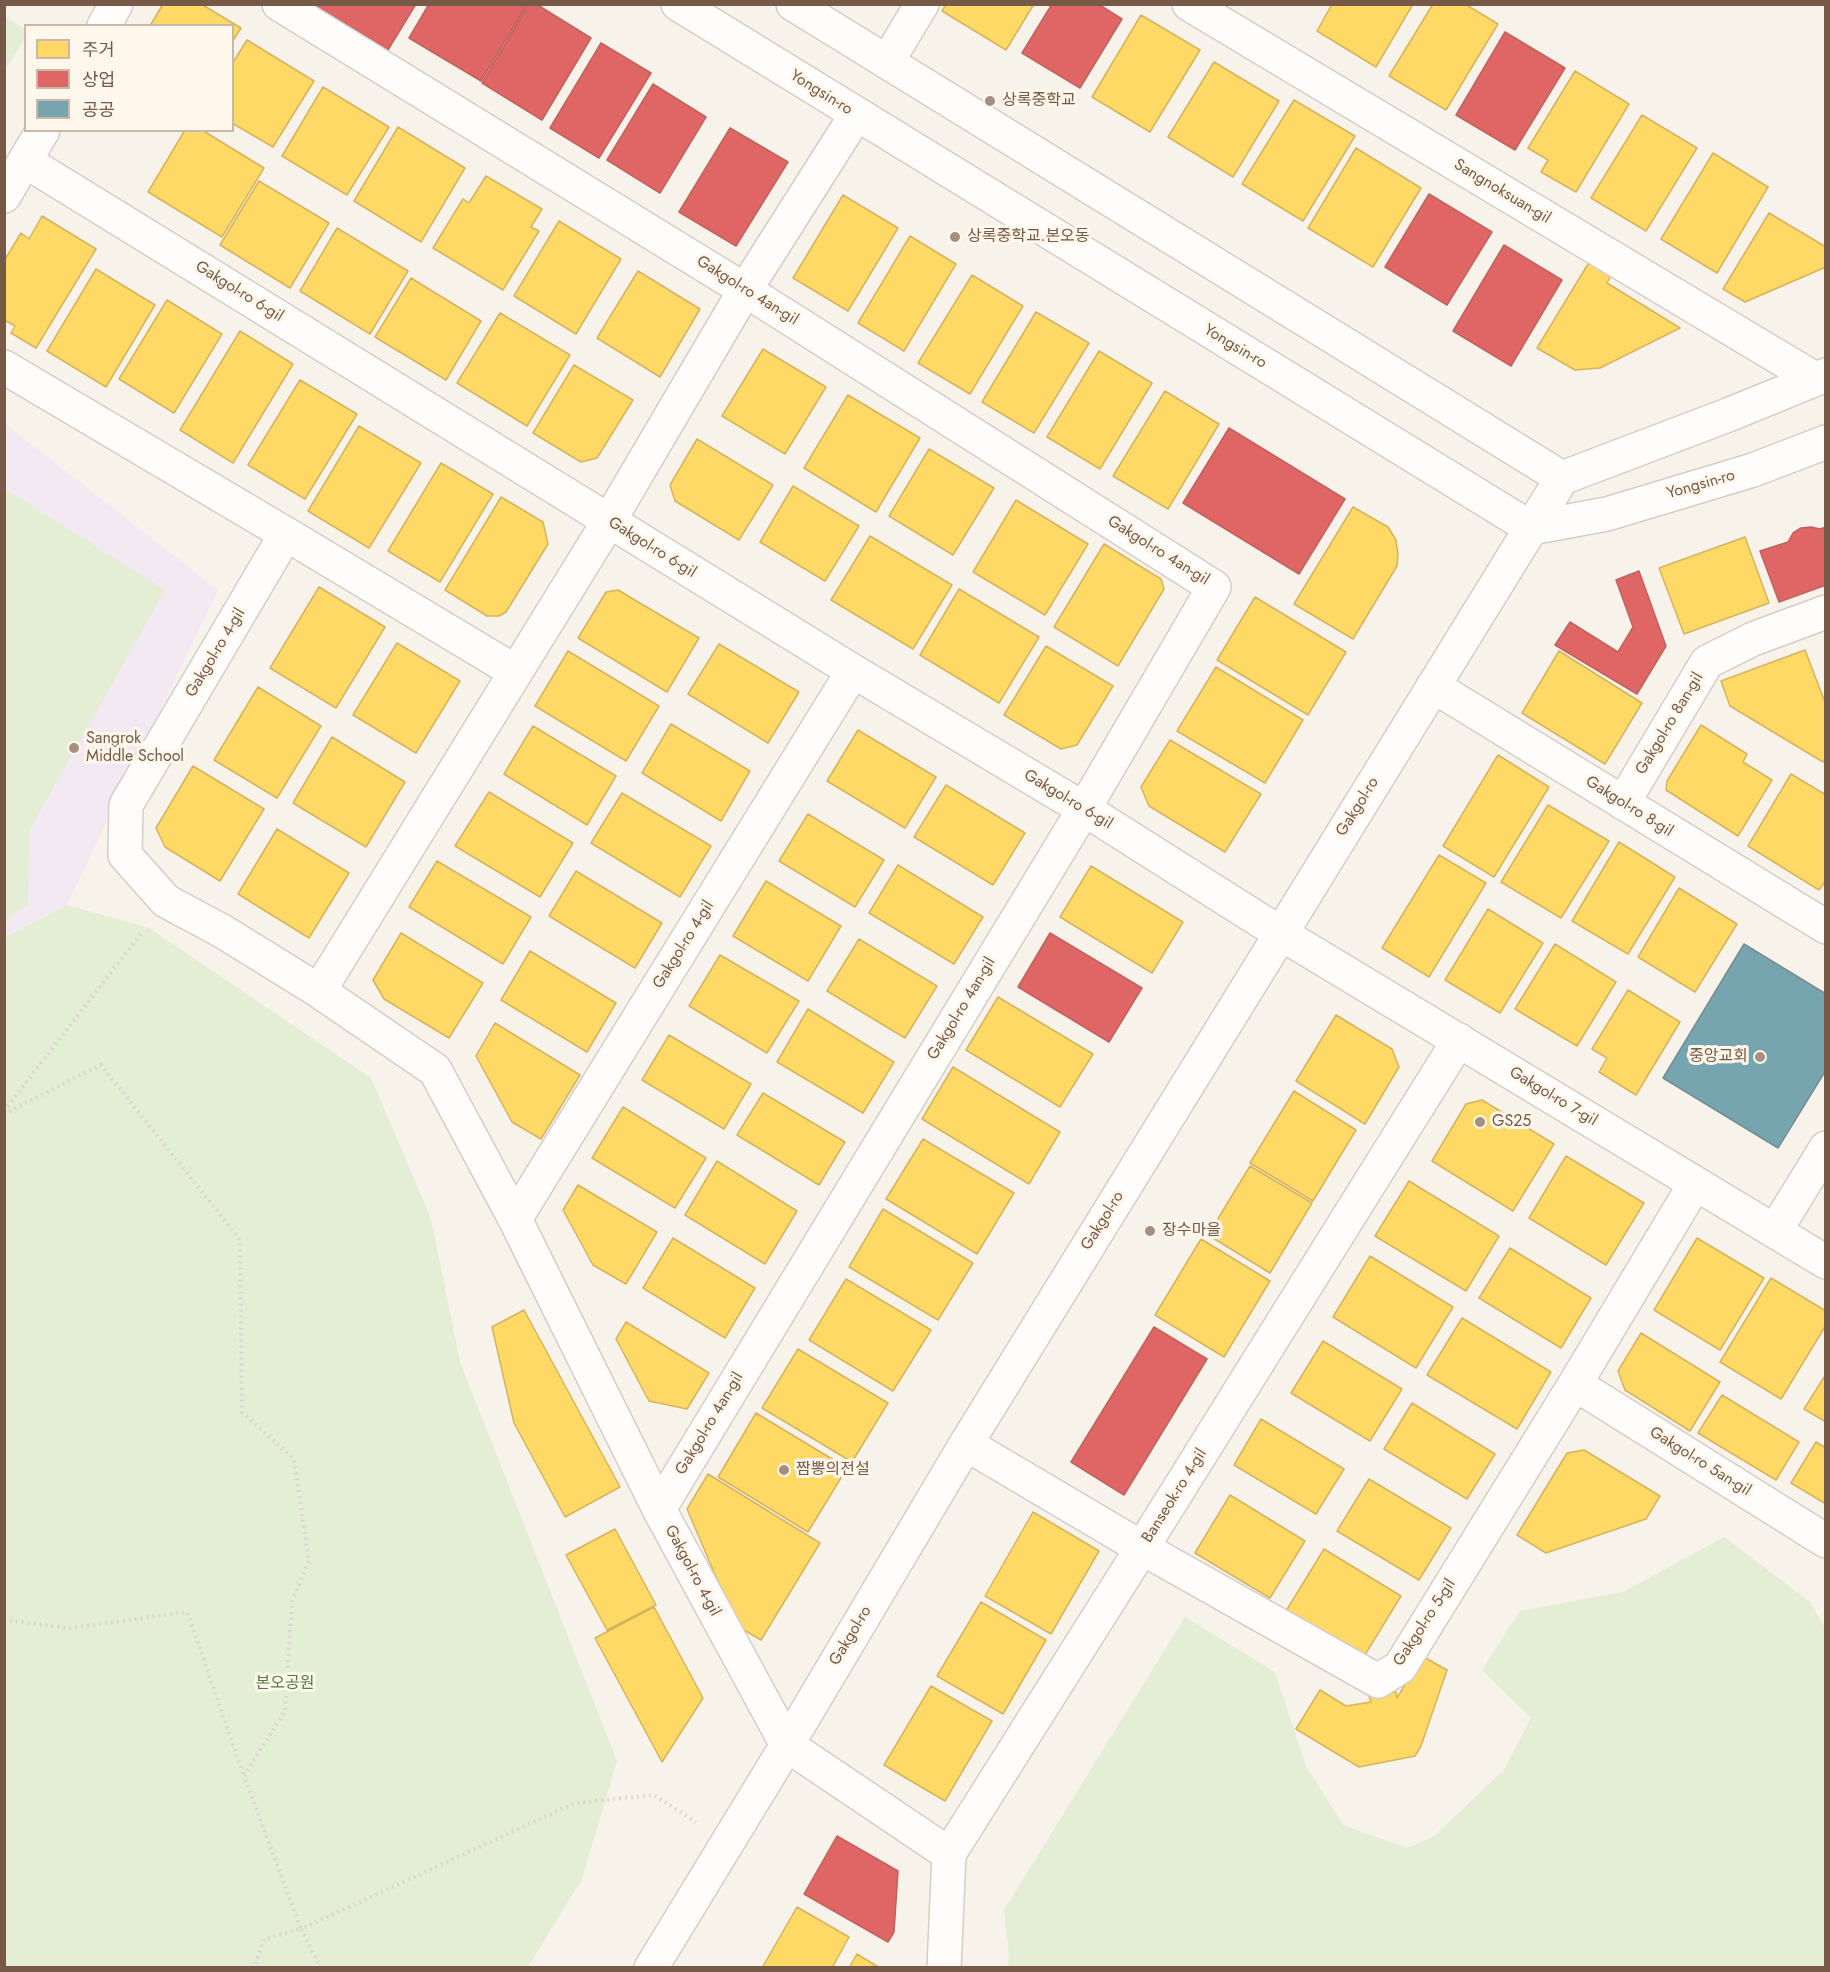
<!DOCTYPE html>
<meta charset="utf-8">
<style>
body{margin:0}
#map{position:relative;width:1830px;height:1972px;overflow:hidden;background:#f7f2ea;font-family:Jost,"Noto Sans KR",sans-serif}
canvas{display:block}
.frame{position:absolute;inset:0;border:6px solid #775948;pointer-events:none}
.legend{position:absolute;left:24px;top:24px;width:210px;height:108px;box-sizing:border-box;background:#fff7eb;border:2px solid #c9b8aa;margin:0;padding:8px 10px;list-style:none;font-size:18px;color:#775948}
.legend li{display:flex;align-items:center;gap:12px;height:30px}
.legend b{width:30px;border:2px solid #c9b8aa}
</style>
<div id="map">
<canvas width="1830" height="1972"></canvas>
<div class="frame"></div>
<ul class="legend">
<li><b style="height:16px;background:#ffd966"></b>주거</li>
<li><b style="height:16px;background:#e06666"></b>상업</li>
<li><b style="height:16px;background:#76a5af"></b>공공</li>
</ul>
</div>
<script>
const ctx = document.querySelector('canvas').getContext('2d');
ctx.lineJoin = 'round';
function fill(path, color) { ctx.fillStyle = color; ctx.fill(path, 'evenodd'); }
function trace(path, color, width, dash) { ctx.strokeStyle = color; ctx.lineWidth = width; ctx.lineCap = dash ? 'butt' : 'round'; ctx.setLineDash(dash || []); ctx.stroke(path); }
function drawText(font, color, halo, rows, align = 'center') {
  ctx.font = font + ' Jost,"Noto Sans KR",sans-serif'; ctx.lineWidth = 6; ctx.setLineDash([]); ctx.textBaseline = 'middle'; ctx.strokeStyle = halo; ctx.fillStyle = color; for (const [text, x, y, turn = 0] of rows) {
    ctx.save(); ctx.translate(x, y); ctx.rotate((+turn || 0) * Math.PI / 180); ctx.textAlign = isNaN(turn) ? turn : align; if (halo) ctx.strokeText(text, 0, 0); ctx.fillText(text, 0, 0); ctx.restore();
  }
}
fill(new Path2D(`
 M4,423L218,590L67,905L5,937Z`), '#f3e9f2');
fill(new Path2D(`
 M5,17L25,29V39L5,69Z
 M5,489L165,590L30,829L28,904L5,921Z
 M67,905L149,928L371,1078L431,1219L460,1362L617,1761L582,1879L528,1967H5V937Z
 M1724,1537L1810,1602L1825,1628V1967H1008L1009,1956L1004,1910L1185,1617L1275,1672L1306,1766L1343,1825L1407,1848L1433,1837L1504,1770L1531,1718L1482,1670L1520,1611L1623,1592Z`), '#e3eed4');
const homes = new Path2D(`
 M163,4H201L241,28L232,42V26H150Z
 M946,4H1034L1006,50L942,11Z
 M1332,4H1413L1376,67L1317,31Z
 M1433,4H1465L1498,24L1446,110L1389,76Z
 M1141,15L1200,50L1150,132L1092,97Z
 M247,40L314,81L273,147L232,123V64Z
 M1214,62L1279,101L1233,177L1168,137Z
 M1575,71L1629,104L1576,192L1541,172L1548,160L1528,148Z
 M323,87L389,127L347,195L282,156Z
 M1294,100L1355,136L1303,221L1242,184Z
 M1642,115L1697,148L1646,231L1591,198Z
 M398,127L465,168L421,242L354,201Z
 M185,130H202L264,168L222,237L148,192Z
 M1356,148L1421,188L1373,267L1308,228Z
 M1713,153L1768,187L1717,273L1661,239Z
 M486,176L542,209L531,227L539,231L503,290L433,248L463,199L469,203Z
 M259,181L329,223L290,288L220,245Z
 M843,195L898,228L848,311L793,278Z
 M1769,213L1826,247V267L1745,302L1723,289Z
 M42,216L96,249L36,348L11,333L15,326L4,320V261L21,233L29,239Z
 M559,221L621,259L576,334L514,296Z
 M337,228L408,271L370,334L300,291Z
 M910,236L956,264L904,351L858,323Z
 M1591,259L1613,272L1607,283L1680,328L1600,368L1575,370L1537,348Z
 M96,269L155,305L106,387L47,351Z
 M638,271L700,309L660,377L597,338Z
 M972,275L1023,306L970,394L918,363Z
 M411,278L481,321L446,380L375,337Z
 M167,300L222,334L174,413L119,379Z
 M1036,312L1089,343L1034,433L982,402Z
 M500,313L570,355L527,426L457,383Z
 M240,331L293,364L233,463L180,430Z
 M763,349L826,387L785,454L722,416Z
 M1099,351L1152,383L1100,469L1047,437Z
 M574,365L633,400L597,458L581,462L533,433Z
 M300,380L357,414L305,499L248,465Z
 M1165,391L1219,424L1168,509L1113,476Z
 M848,395L920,438L876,512L804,468Z
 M359,426L421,463L369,548L308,511Z
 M697,439L773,485L739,540L675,501L670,485Z
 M929,449L994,488L953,555L889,516Z
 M441,463L493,494L440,582L388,551Z
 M793,486L859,526L825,581L760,542Z
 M501,497L543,522L548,544L506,612L499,616H487L445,590Z
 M1016,500L1088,544L1045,615L973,572Z
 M1353,507L1388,527L1396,540L1398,554L1397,566L1353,639L1294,604Z
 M870,536L952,585L913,649L831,600Z
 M1745,537L1769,603L1684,634L1659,568Z
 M1104,544L1161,579L1164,589L1118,666L1054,627Z
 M319,587L385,627L336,708L270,668Z
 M959,589L1039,637L999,703L920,655Z
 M618,590L699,638L667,692L578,638L606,592Z
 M1255,597L1346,652L1308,715L1217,660Z
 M397,643L460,681L416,753L353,715Z
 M719,644L799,692L768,743L688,694Z
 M1046,646L1113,686L1077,745L1061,749L1004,715Z
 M1805,650L1826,705V759L1823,762L1730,706L1721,681Z
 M568,651L659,706L626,761L535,706Z
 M1559,651L1642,703L1605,764L1522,713Z
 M1216,667L1303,720L1265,783L1177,731Z
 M258,687L321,726L277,798L214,760Z
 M671,724L750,771L721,821L642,773Z
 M1701,725L1747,754L1743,762L1772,780L1738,836L1666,790L1667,781Z
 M533,726L616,776L587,825L504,774Z
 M858,730L936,777L905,828L827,781Z
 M332,737L405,782L366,847L293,803Z
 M1170,740L1261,794L1225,852L1149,806L1141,787Z
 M1498,755L1549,787L1494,877L1443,846Z
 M193,766L264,809L220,881L165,847L156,828Z
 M1791,774L1826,795V880L1819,890L1748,846Z
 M946,785L1025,833L993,885L914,837Z
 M489,792L573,843L540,897L455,846Z
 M622,793L711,846L680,897L591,843Z
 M1548,805L1609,841L1561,918L1501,882Z
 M808,814L884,860L855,907L779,861Z
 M277,829L349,873L309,938L238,894Z
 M1619,842L1675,877L1628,954L1572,921Z
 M1439,855L1486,883L1429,977L1382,948Z
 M437,861L531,917L503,964L409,907Z
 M898,865L983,917L954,964L869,913Z
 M1091,866L1183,922L1152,973L1060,917Z
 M576,871L662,923L635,968L549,916Z
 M766,881L841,926L808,981L733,936Z
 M1679,888L1737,924L1695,992L1638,957Z
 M1488,909L1543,943L1500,1013L1445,980Z
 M401,933L483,983L449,1038L384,999L373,980Z
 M859,939L937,986L905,1038L827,991Z
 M1555,944L1616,982L1577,1046L1515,1009Z
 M530,951L616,1003L587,1052L501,1000Z
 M720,955L799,1001L767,1053L689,1006Z
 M1628,990L1680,1022L1636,1095L1599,1072L1607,1058L1592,1049Z
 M998,997L1093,1054L1060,1107L966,1050Z
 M808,1009L894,1062L863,1113L777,1062Z
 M1336,1015L1392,1049L1399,1067L1365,1124L1296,1081Z
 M495,1023L580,1075L541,1139L512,1122L476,1056Z
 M669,1035L751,1084L724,1129L642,1080Z
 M953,1067L1060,1132L1029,1184L922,1119Z
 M1294,1091L1356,1130L1313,1201L1250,1163Z
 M763,1093L845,1142L819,1185L737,1135Z
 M1482,1100L1554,1144L1513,1211L1432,1161L1466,1104Z
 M623,1107L706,1158L675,1208L592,1158Z
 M923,1139L1014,1193L977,1254L886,1199Z
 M1566,1156L1644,1203L1606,1265L1529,1218Z
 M717,1161L797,1211L765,1264L685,1215Z
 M1250,1166L1312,1203L1270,1273L1208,1235Z
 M1409,1181L1499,1236L1466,1291L1375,1236Z
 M578,1185L657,1232L626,1284L593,1265L563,1210Z
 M883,1209L973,1263L938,1320L849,1267Z
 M673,1238L755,1288L725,1338L643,1288Z
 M1697,1238L1764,1278L1720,1350L1654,1310Z
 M1201,1239L1270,1281L1224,1357L1155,1315Z
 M1510,1248L1591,1298L1561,1348L1479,1298Z
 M1370,1256L1453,1307L1416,1368L1333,1317Z
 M1771,1278L1826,1311V1325L1781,1399L1720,1362Z
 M846,1279L931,1330L893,1391L809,1340Z
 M524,1310L620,1487L565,1517L514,1423L492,1327Z
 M1462,1318L1551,1372L1517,1429L1427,1375Z
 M626,1322L709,1373L687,1409L649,1401L616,1339Z
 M1641,1333L1720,1382L1690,1431L1625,1390L1618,1371Z
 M1323,1341L1402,1389L1370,1441L1291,1393Z
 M798,1349L888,1403L852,1462L762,1408Z
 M1826,1374V1422L1804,1409Z
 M1722,1395L1799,1442L1776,1480L1698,1433Z
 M1412,1403L1495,1454L1467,1499L1384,1449Z
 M756,1413L847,1468L808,1532L718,1477Z
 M1261,1419L1344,1469L1316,1514L1234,1465Z
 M1816,1442L1826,1448V1504L1791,1483Z
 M1584,1450L1660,1496L1646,1519L1546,1553L1517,1535L1567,1453Z
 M708,1474L820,1543L761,1640L737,1626L687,1509Z
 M1369,1479L1451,1528L1419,1580L1337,1531Z
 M1230,1495L1305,1541L1270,1598L1195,1553Z
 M1033,1512L1099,1551L1051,1634L985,1596Z
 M615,1529L656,1605L607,1630L566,1555Z
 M1324,1549L1401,1596L1363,1658L1286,1611Z
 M981,1602L1046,1640L1003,1714L937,1676Z
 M654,1607L703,1698L662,1762L595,1638Z
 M1422,1656L1447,1670L1421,1746L1415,1756L1359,1767L1296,1729L1320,1690L1346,1706L1371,1702L1369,1696L1396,1692L1397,1698Z
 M931,1686L992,1721L945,1801L884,1765Z
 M797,1907L849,1937L832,1968H762Z
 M857,1954L880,1968H849Z`);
fill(homes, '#ffd966');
trace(homes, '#d6b35d', 1.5);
const shops = new Path2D(`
 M313,4H416L388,50Z
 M429,4H527L481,81L409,38Z
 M529,4H536L591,38L542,120L482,83Z
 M1052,4H1098L1122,19L1080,88L1022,53Z
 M1505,32L1565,68L1515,150L1456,115Z
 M601,43L651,73L599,158L550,128Z
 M653,84L706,117L660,193L607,160Z
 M730,128L788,162L736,246L679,212Z
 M1429,194L1492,232L1447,305L1385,267Z
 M1504,245L1562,280L1511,366L1453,331Z
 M1229,428L1345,499L1299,574L1183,503Z
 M1811,527L1820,529L1826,527V585L1779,602L1760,551L1788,542L1793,533L1801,528Z
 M1639,571L1666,646L1637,694L1555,645L1570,622L1618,652L1633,627L1616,580Z
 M1050,933L1142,988L1109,1042L1018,987Z
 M1154,1327L1207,1359L1124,1495L1071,1462Z
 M837,1836L898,1871L894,1932L888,1942L804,1894Z`);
fill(shops, '#e06666');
trace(shops, '#c0625d', 1.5);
const public = new Path2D(`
 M1744,944L1826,994V1070L1778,1148L1663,1078Z`);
fill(public, '#76a5af');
trace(public, '#768e90', 1.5);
const minor = new Path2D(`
 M279,4L745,290L1214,587L1084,809L659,1509
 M1189,4L1815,379
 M104,26L116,4
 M887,62L922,4
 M25,161L853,671L1084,809L1280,933L1826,1262
 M4,196L43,130
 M4,367L286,534L126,805L125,855L166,901L222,931L319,991L435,1070L515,1219L659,1509L787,1745L949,1854
 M286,534L516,672
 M1433,686L1826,927
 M1623,803L1707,662L1753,639L1826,612
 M319,991L609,521L745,290L856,115
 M515,1219L853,671
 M1775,1231L1826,1148
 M1575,1384L1826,1541
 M966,1444L1142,1548L1378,1681L1400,1667L1575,1384L1695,1184
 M944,1968L949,1854L1142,1548L1459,1040`);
const secondary = new Path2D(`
 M678,4L1531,528L1607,514L1753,470L1826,442
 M793,4L1562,478
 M1562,478L1728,415L1826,375
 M651,1968L787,1745L966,1444L1562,478`);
trace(minor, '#d6cec6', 36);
trace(secondary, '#d6cec6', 36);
trace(new Path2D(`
 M4,1111L143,931
 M4,1114L101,1065L240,1240L242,1412L294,1459L309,1561L292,1601L285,1711L244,1776L301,1929L264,1939L254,1968
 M4,1620L70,1628L187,1612L244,1776
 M321,1968L301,1929L575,1803L654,1795L696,1822`), '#dad2cd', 4, [1.5, 4.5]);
trace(minor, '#fefdfc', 33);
trace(secondary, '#fefdfc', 33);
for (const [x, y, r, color] of [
 [990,101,6,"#a48f81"],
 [955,237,6,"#a48f81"],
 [74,748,6,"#a48f81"],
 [1760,1057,6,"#a48f81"],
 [1480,1122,6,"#a48f81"],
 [1150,1231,6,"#a48f81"],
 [784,1470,6,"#a48f81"]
]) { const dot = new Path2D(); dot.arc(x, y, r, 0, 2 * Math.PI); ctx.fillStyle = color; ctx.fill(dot); trace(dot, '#fff7eb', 2); }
drawText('16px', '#775948', '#fff7eb', [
 ["Yongsin-ro",821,93,32],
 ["Sangnoksuan-gil",1502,192,31],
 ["Gakgol-ro 4an-gil",747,291,32],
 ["Gakgol-ro 6-gil",239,292,32],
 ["Yongsin-ro",1235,347,31],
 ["Yongsin-ro",1701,485,-16],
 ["Gakgol-ro 6-gil",652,548,32],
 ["Gakgol-ro 4an-gil",1158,551,32],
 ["Gakgol-ro 4-gil",216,653,-59],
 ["Gakgol-ro 8an-gil",1670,724,-59],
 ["Gakgol-ro 6-gil",1068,800,31],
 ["Gakgol-ro",1358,807,-58],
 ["Gakgol-ro 8-gil",1629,807,32],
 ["Gakgol-ro 4-gil",684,945,-58],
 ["Gakgol-ro 4an-gil",962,1009,-59],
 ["Gakgol-ro 7-gil",1553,1097,31],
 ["Gakgol-ro",1103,1221,-58],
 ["Gakgol-ro 4an-gil",710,1424,-59],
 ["Gakgol-ro 5an-gil",1700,1462,32],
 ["Banseok-ro 4-gil",1175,1496,-58],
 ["Gakgol-ro 4-gil",692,1571,62],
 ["Gakgol-ro 5-gil",1425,1623,-57],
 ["Gakgol-ro",851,1636,-59]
]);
drawText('16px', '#775948', '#fff7eb', [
 ["상록중학교",1002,101],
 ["상록중학교.본오동",967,237],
 ["Sangrok",86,739],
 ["Middle School",86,757],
 ["중앙교회",1748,1057,"right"],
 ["GS25",1492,1122],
 ["장수마을",1162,1231],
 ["짬뽕의전설",796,1470]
], 'left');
drawText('16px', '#527d40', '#fff7eb', [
 ["본오공원",285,1684]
]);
</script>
